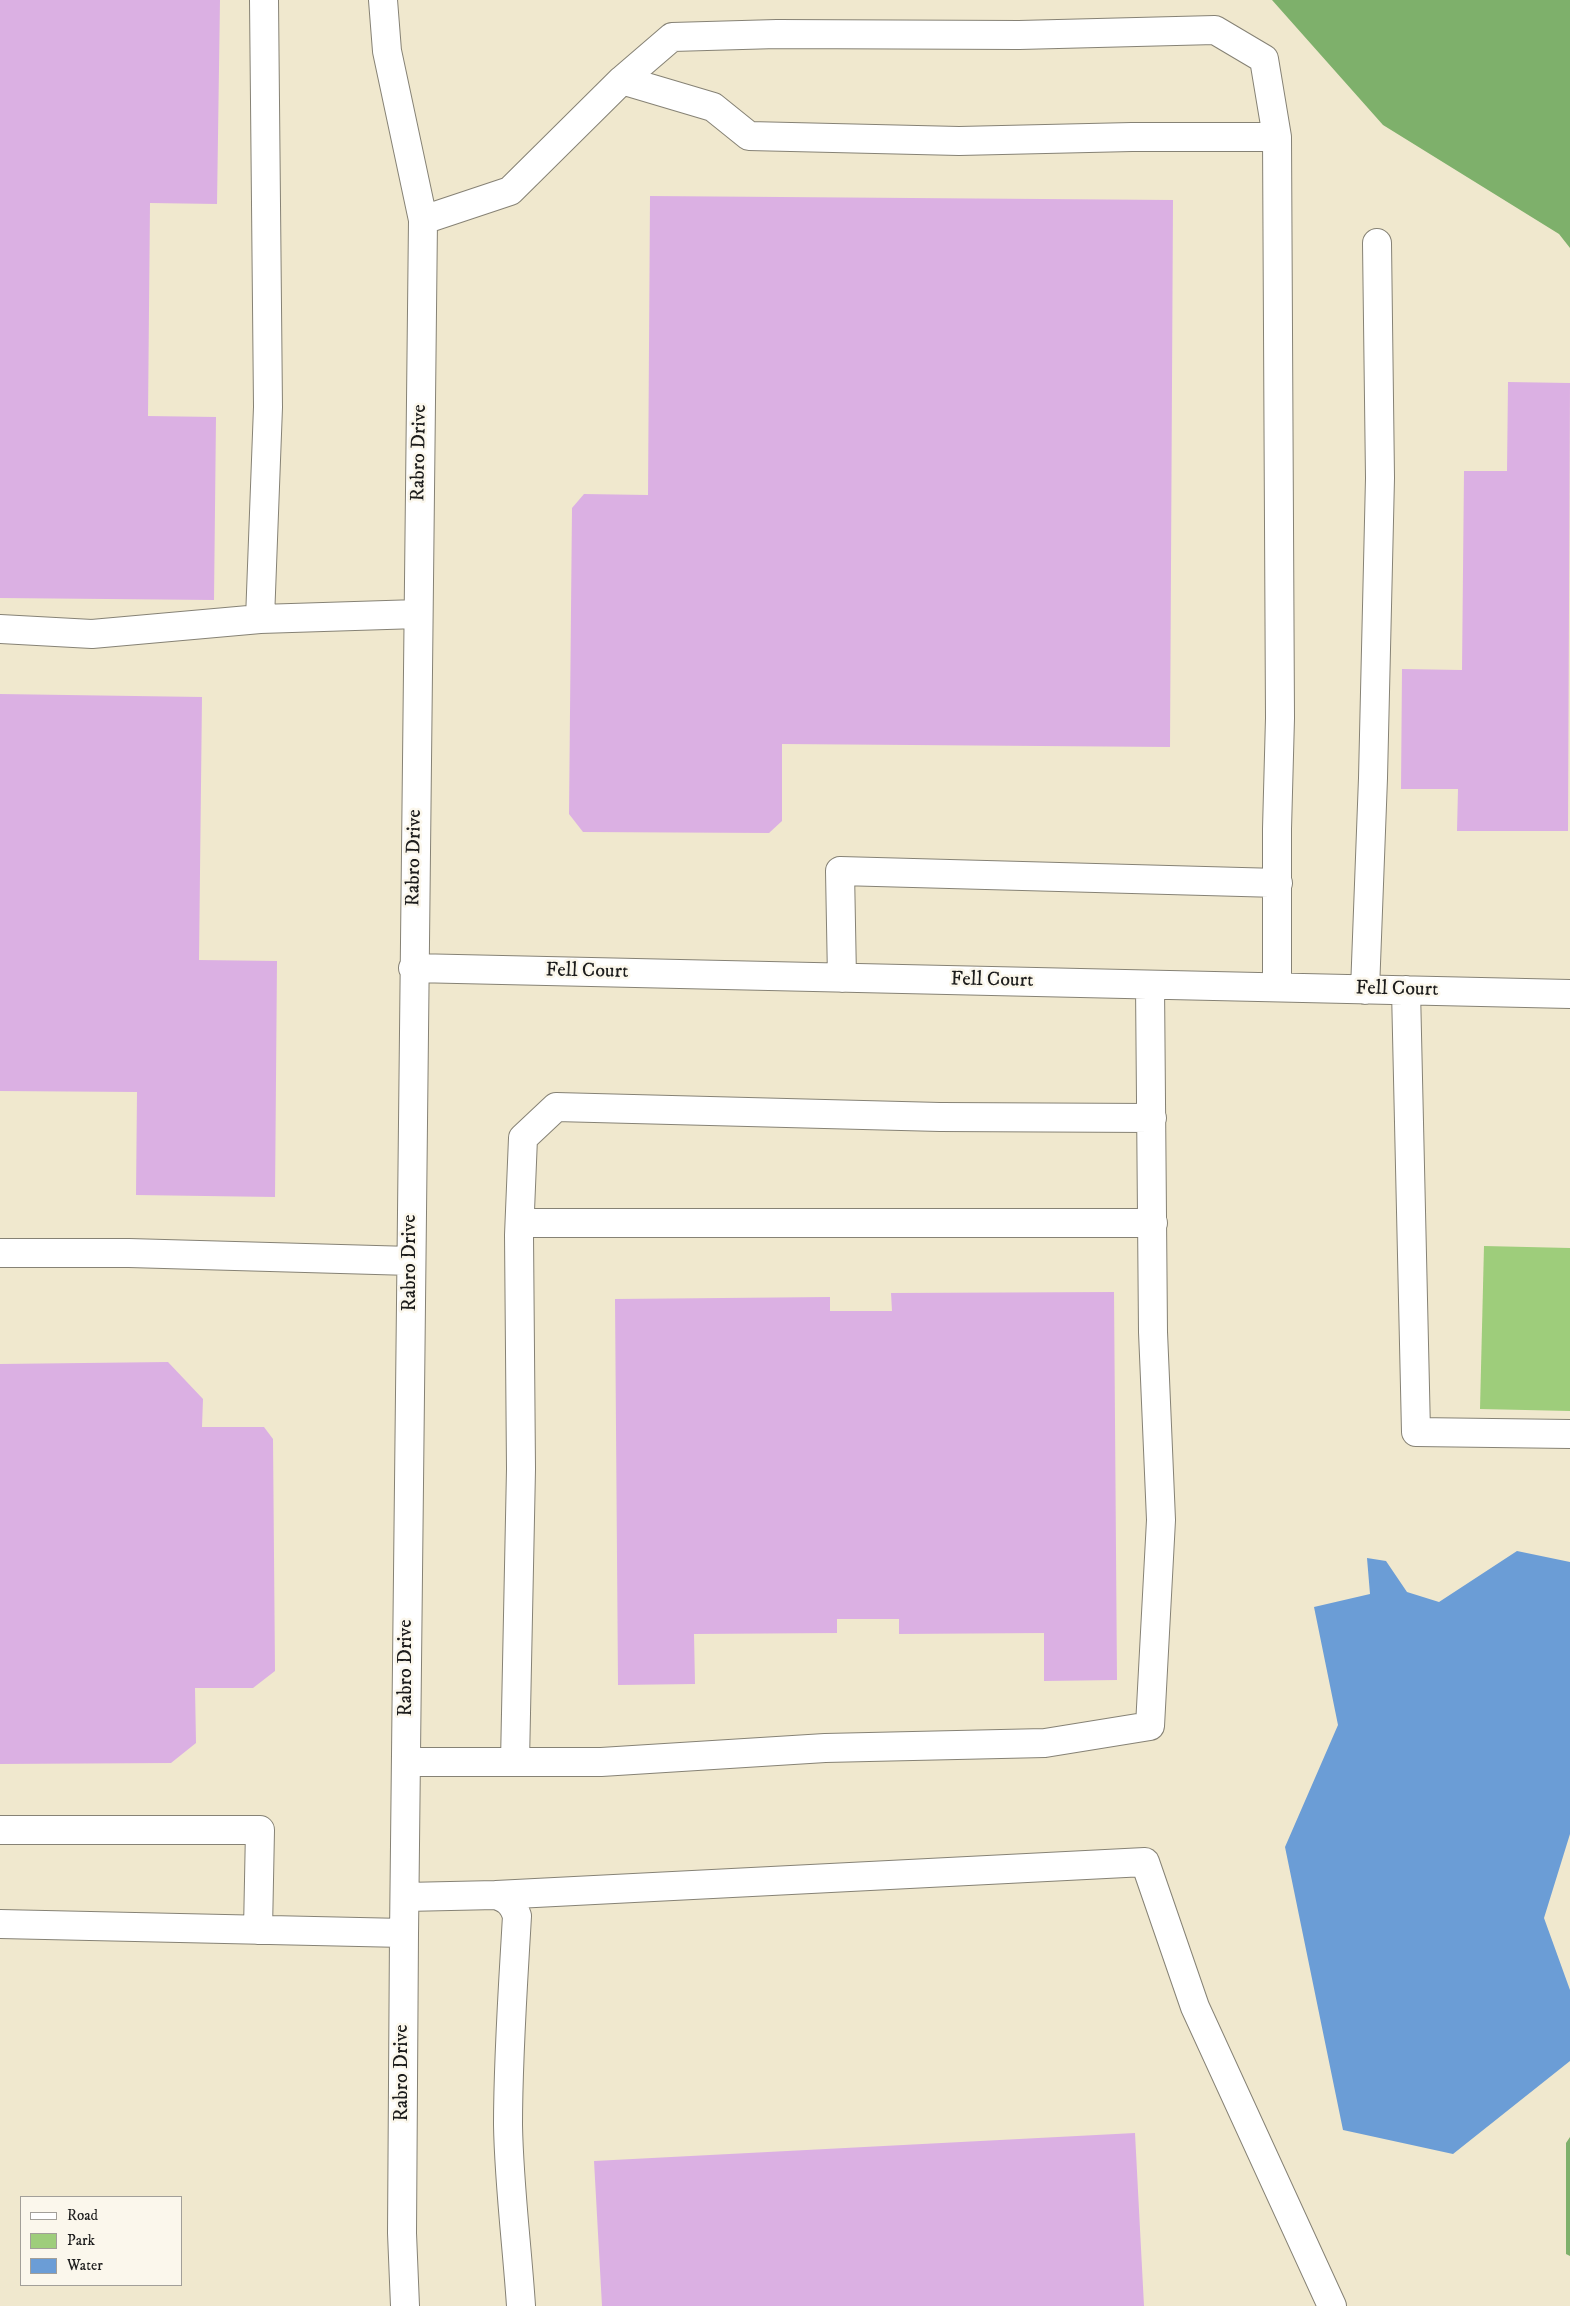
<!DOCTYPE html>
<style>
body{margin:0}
#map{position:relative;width:1570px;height:2306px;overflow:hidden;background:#f0e8ce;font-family:"IM FELL DW Pica",serif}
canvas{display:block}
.legend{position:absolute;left:20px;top:2196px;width:162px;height:90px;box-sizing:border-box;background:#fbf7ec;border:1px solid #a29f99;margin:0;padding:6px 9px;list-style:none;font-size:15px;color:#1c1c1c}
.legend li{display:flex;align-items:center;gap:10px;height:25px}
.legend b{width:25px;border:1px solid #a29f99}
</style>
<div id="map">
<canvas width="1570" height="2306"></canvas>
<ul class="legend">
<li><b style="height:6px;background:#fff"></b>Road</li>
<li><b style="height:14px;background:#9ecd7b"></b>Park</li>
<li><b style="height:14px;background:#6b9dd6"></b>Water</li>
</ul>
</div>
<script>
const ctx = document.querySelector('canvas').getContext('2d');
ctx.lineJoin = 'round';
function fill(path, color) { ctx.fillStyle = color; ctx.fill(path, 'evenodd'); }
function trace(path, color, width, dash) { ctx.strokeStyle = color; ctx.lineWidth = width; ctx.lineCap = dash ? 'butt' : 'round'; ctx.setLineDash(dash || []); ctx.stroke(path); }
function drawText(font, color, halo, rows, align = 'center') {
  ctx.font = font + ' "IM FELL DW Pica",serif'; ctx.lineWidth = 5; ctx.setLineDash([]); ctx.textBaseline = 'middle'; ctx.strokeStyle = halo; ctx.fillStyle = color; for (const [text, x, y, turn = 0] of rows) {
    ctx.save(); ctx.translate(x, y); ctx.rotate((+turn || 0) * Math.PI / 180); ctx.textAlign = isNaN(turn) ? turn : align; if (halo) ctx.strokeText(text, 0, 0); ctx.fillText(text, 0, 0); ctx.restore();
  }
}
fill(new Path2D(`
 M1484,1246L1570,1248V1411L1480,1409Z`), '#9ecd7b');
fill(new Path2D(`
 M1272,0H1570V248L1559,234L1383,125Z
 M1570,2137V2256L1566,2254V2143Z`), '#7eb06b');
fill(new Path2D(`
 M1517,1551L1570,1562V1834L1544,1918L1570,1990V2061L1453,2154L1343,2130L1285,1847L1338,1725L1314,1607L1370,1594L1367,1558L1386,1561L1407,1592L1439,1602Z`), '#6b9dd6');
fill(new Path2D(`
 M0,0H220L217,204L150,203L148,416L216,417L214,600L0,598Z
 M650,196L1173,200L1170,747L782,744V821L769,833L583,832L569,814L572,508L584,494L648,495Z
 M1508,382L1570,383L1568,831H1457L1458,789H1401L1402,669L1462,670L1464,471H1507Z
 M0,694L202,697L199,960L277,961L275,1197L136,1195L137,1092L0,1091Z
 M1114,1292L1117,1680L1044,1681V1633L899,1634V1619H837V1633L694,1634L695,1684L618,1685L615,1299L830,1297V1311H892L891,1293Z
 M168,1362L203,1399L202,1427H264L273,1439L275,1671L253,1688H195L196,1743L171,1763L0,1764V1364Z
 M1135,2133L1144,2306H602L594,2161Z`), '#dbb0e3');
const minor = new Path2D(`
 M383,0L387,51L423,220L404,1933L402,2233L405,2306
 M622,80L713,107L749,136L959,141L1132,137H1277
 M423,220L510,191L622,80L672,37L777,34L1019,35L1215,30L1264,59L1277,137L1280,718L1277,829V987
 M260,619L268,407L264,0
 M0,629L92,634L260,619L418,614
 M413,968L1570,994
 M842,978L840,871L1278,883
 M1365,990L1373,778L1380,478L1377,243
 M1406,990L1416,1432L1570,1434
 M520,1223H1153
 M0,1253H129L411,1261
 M406,1762H601L825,1748L1045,1743L1150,1726L1161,1520L1153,1332L1150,985
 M515,1762L521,1469L519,1235L523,1138L556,1107L940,1117L1152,1118
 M0,1830H260L258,1930
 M496,1895L1145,1862L1195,2007L1332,2306
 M405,1897L496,1895C508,1899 513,1904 517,1916C513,1986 508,2055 508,2125C509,2185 517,2245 521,2306
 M0,1924L404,1933`);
trace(minor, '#868275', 30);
trace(minor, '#fff', 28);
drawText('20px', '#1c1c1c', '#fbf7ec', [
 ["Rabro Drive",420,453,-89],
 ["Rabro Drive",415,858,-89],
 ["Fell Court",587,972,1],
 ["Fell Court",992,981,1],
 ["Fell Court",1397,990,1],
 ["Rabro Drive",411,1263,-90],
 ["Rabro Drive",407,1668,-90],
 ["Rabro Drive",403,2073,-90]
]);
</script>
